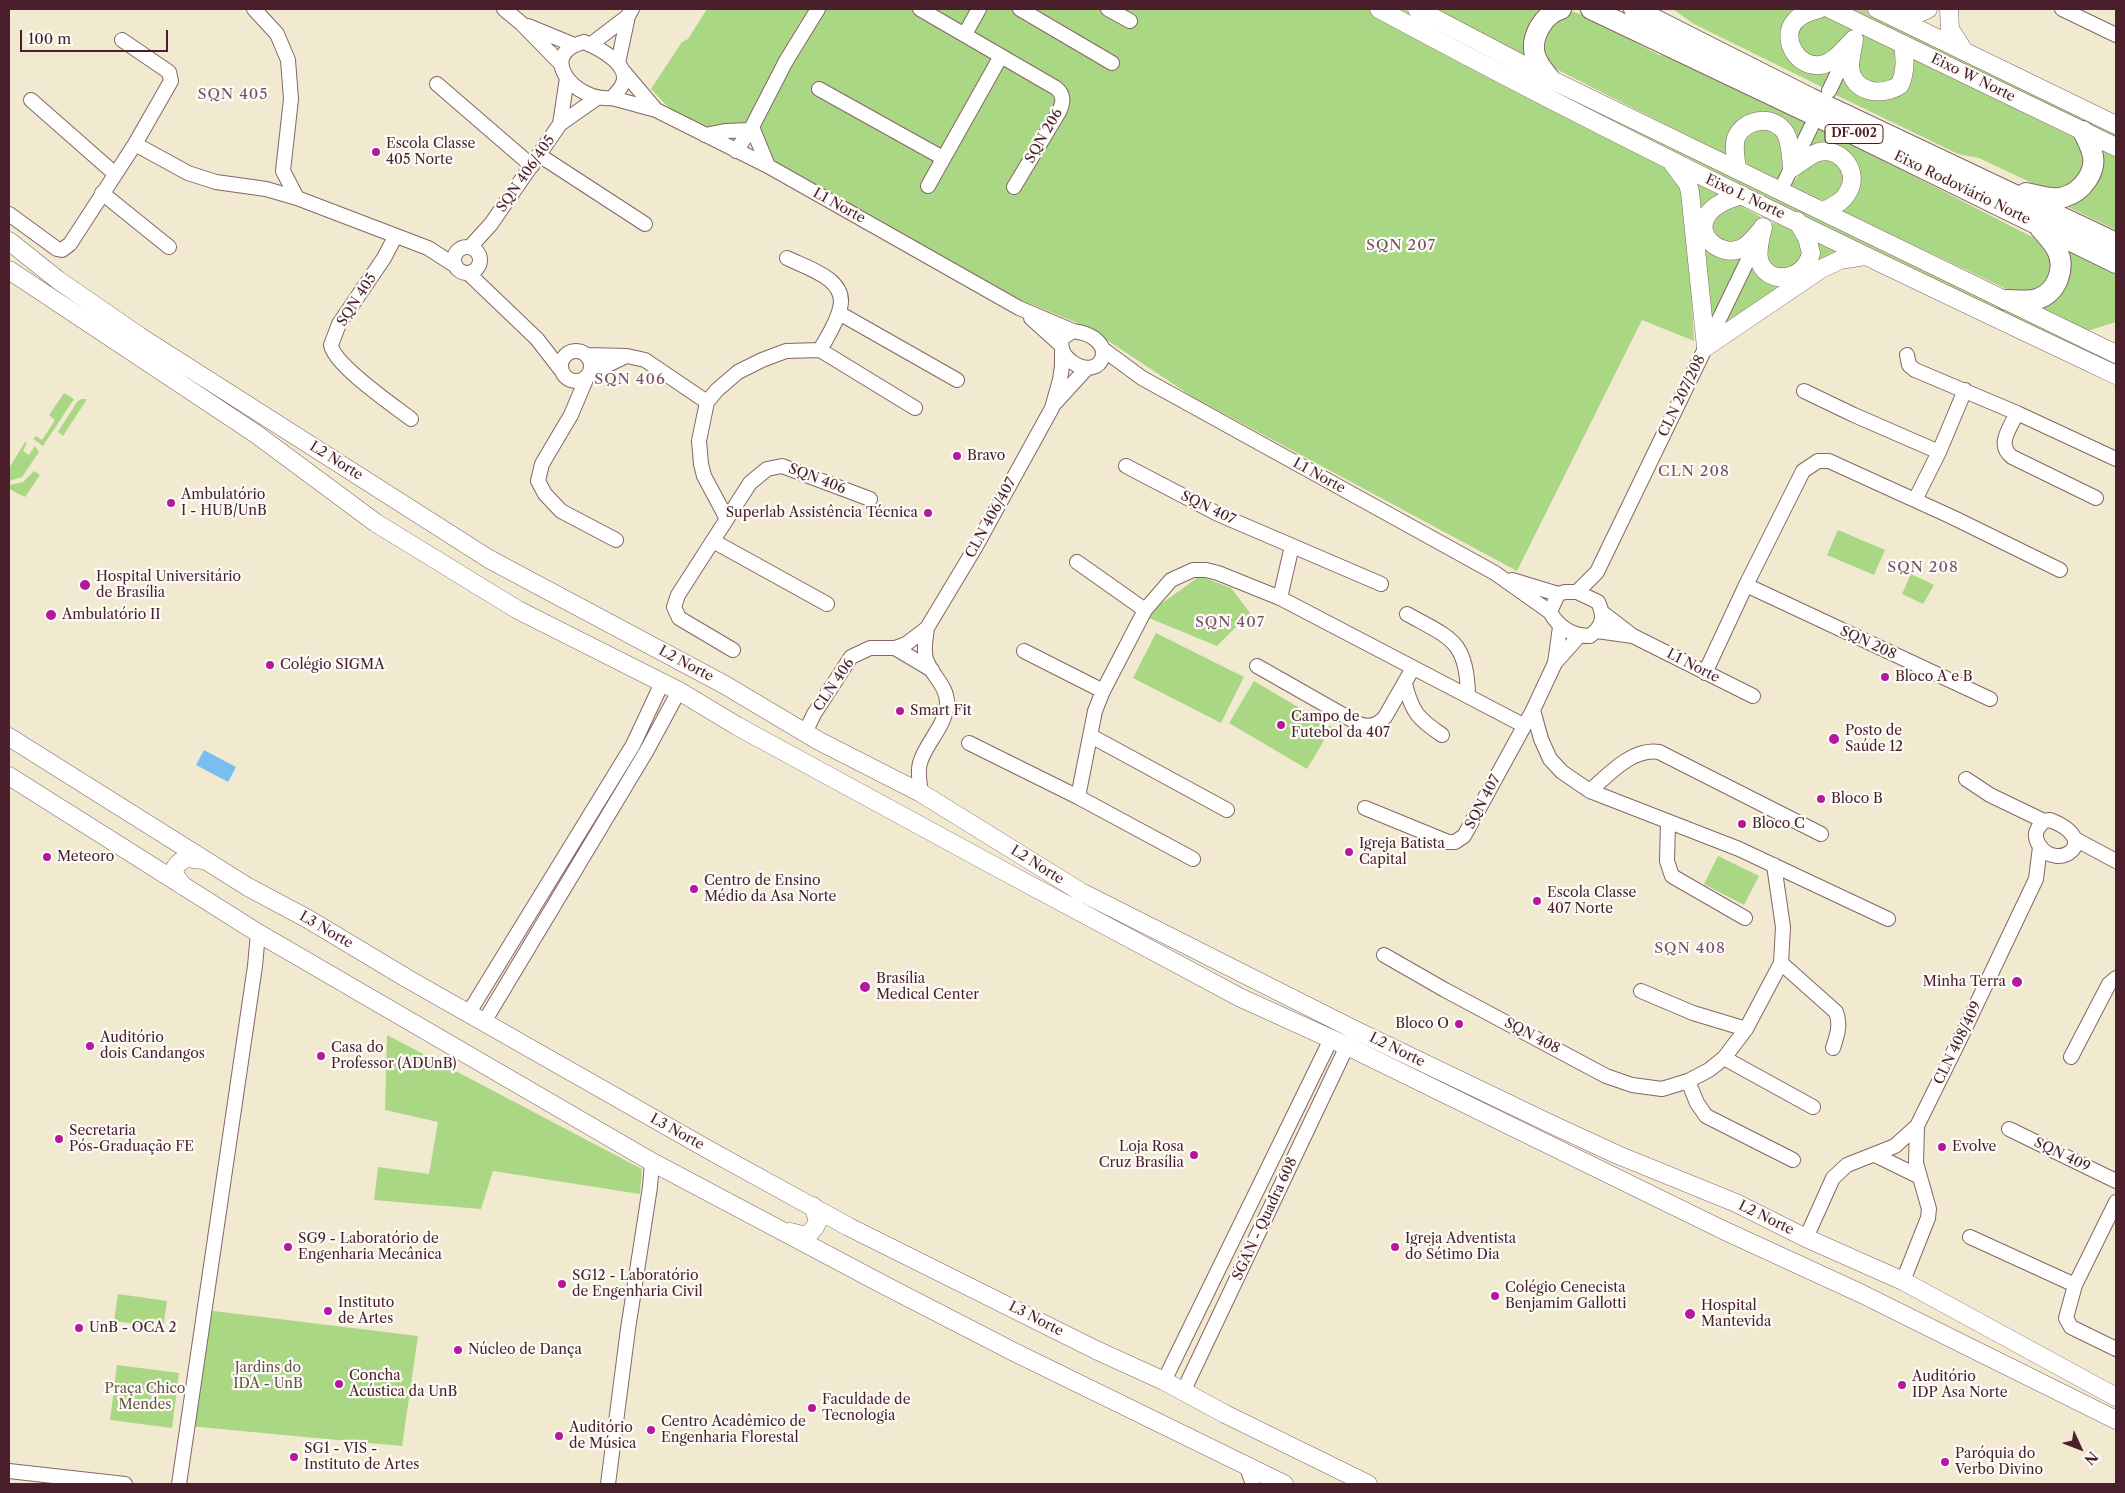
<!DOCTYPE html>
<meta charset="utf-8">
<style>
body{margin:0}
#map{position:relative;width:2125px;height:1493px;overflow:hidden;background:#f2e9d1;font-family:"Libre Caslon Text",serif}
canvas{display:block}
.frame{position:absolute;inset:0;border:10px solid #4a1f2b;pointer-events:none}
.north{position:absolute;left:2055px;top:1423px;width:50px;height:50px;-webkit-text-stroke:4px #fdfcf7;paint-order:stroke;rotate:133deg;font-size:14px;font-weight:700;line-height:20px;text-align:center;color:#4a1f2b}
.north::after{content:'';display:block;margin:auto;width:18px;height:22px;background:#4a1f2b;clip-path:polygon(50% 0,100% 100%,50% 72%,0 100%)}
.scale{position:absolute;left:20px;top:30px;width:148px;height:22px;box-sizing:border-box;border:2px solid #4a1f2b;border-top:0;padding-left:6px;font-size:15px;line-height:18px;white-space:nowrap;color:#4a1f2b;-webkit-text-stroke:4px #fdfcf7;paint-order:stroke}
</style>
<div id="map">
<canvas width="2125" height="1493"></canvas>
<div class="frame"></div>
<div class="north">N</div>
<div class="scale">100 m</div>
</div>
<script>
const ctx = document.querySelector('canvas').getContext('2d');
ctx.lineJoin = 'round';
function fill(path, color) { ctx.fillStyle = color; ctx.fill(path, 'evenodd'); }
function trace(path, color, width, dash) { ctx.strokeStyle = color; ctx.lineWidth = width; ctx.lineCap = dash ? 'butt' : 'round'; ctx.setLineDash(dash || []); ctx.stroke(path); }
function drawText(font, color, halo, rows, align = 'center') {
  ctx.font = font + ' "Libre Caslon Text",serif'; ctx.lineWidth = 4.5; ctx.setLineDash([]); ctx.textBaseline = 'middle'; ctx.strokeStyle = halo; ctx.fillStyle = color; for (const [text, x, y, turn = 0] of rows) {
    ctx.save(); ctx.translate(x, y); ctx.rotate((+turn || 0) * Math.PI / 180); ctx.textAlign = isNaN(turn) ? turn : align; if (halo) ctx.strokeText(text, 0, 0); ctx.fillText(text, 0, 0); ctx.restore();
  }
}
fill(new Path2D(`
 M707,9H1372L1732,194L1703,232L1746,251L1708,329L1685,174L1694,341L1642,320L1517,571L1193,397L1113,344L1075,322L1011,296L771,163L756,131L706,130L670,109L651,89L682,42L688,39Z
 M1393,9H1403L1598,110L2116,360V368L1595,117Z
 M1431,9H1544L1532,63Z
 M1673,9H1805L1790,52L1837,61L1824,88L1694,24Z
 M1846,9H1861L2116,132V139Z
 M1568,10L1586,16L1659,55L1678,57L1808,122L1794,151L1757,118L1734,159L1550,66L1538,41Z
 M1819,15L1828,17L1854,30L1831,55L1821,60L1796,48V29Z
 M1863,35L1893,49L1898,55L1902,71L1881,90L1857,75L1859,53Z
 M1908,56L2075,138L2083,147L2087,158L2075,186L2047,190L1979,158L1958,154L1834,94L1847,66L1881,98Z
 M1773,127L1786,150L1779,180C1766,174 1741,168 1740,150C1740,145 1745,137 1747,131Z
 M1818,127L2042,242L2055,259L2043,289L2013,292L1835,208L1853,164L1804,156Z
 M2091,140L2116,152V230L2060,203L2079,197Z
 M1831,156L1849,181L1828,201L1816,199L1790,186L1809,163Z
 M1739,205L1761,217L1747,241L1738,246L1711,236L1710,216Z
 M1773,222L1794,231L1805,245L1799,269H1772L1764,251Z
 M1811,238L1854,255L1719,333L1755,257L1796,278Z
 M2060,244L2116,271V322L2084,332L2029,306L2042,302Z
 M64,393L74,399L43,446L33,439L36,436L42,440L55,420L49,415Z
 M81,399H87L63,436L58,432L77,402Z
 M25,442L27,443L23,451L29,455L35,446L39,452L22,477L9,481V468Z
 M34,471L40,475L25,497L9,489V485L23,482Z
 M1838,530L1885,550L1874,575L1827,555Z
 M1911,574L1934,585L1923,604L1902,594Z
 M1200,576L1231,588L1250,613L1217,646L1144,616Z
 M1156,633L1244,677L1221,723L1133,678Z
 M1254,681L1332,727L1307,769L1229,723Z
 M1718,856L1759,876L1744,905L1704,884Z
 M387,1035L642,1169L640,1194L493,1171L481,1209L374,1200L378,1167L429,1174L438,1122L385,1110Z
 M118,1294L167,1301L163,1328L114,1321Z
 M205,1310L418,1336L402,1446L188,1426Z
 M117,1365L179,1373L172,1428L110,1420Z`), '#aad783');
fill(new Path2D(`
 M204,750L236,767L228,782L196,765Z`), '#7abef0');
trace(new Path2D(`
 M1857,33L1869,9`), '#d0c1b0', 14, [14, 7]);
const minor = new Path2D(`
 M254,9L277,34L288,60L291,99L283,171L297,198
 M504,9L521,23L561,64
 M920,9L1056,88C1065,95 1063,103 1059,112L1014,187
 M1020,9L1112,63
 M1108,9L1130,21
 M2062,9L2116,35
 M528,26L574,45
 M965,34L979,9
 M584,42C599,48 633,66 622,85C620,90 615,94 612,98C574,102 536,54 584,42Z
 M590,45L628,16L632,9
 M618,63L628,16
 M624,72L656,110
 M437,84L532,166
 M819,89L943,158
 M1829,91L1849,49
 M612,98L656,110L768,166L1019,308L1073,331
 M31,100L114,173
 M560,124L567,78
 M752,127L768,166
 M705,135L725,131L750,130
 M135,144L188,173L216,182L266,189L297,198L428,248L456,266
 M736,151L752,127L786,61L818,9
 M539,155L645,224
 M1784,183L1811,127
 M928,186L1001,56
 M102,193L169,247
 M9,214L57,249L62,250L70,244L135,144L171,81L169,72L122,40
 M395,237L384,258L339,324L331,345C334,365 394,406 411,419
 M470,247L491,224L560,124L597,98
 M454 260a13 13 0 1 1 26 0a13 13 0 1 1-26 0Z
 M787,258C807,268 848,279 840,308C837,323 827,337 820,350
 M468,273L537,339L561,370
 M839,313L957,380
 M1031,318L1061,345
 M1073,331C1122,337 1103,384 1072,362C1063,355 1060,349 1062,338Z
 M1104,350L1142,378L1495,573L1550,612
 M561 366a15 15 0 1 1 30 0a15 15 0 1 1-30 0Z
 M587,355L627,356L645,360L707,402
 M1907,355L1909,365L1915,370L2017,413L2116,459
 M589,374L626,356
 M587,377L571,415L542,464L538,481L545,494L561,511L616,540
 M1804,391L1854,415L1939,452
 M1055,403L1087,368
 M2017,413C2010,428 1996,445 2012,457L2096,498
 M1126,466L1218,514L1381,584
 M1915,500L1939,452L1965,390
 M727,519L704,476L701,464L699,441L707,402L717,390L738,372L762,360L786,351L820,350L915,408
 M713,541L827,604
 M1077,562L1145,610
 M1512,580L1558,594
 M1746,585L1990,699
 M1565,592H1577L1598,602C1605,617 1603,626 1590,636C1572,636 1559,628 1550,612L1558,594Z
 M1577,592L1597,572L1758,239
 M1280,598L1292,546
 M1603,613L1633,636L1753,696
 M1407,614C1450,638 1467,640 1468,695
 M1597,631L1633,636
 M895,648L932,670
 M733,650L679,618L674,607L678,595L750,483L767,469L782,466L870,499
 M1024,651L1103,691
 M1555,663L1560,627
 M1257,666L1359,724C1369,728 1378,725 1385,717L1413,668
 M1705,673L1746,585L1803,471L1818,461H1829L1952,517L2060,570
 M1405,684C1412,712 1418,719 1442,735
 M1533,710L1541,739L1550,759L1562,772L1590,791L1739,849L1888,919
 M805,733L814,714L851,657L870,648H895L906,644L927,628L975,548L1052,408L1060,380L1062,366V351
 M1091,736L1227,810
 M969,743L1078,797L1193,859
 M1966,779L1990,795L2044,821
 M1590,791C1609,774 1632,748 1659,752L1821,834
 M921,793C920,784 917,773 920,763C926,742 946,726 947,703C947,685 931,675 926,659C923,649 926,638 927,628
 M1078,797L1095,711L1103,691L1145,610L1171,580L1193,570H1206L1218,573L1280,598L1523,725
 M1365,808L1448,842H1455L1464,836L1533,710L1555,663L1579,636
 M2050,820C2104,841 2057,873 2039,845C2033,835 2036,829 2044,821Z
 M1668,822L1667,861L1672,876L1745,918
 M2075,839L2116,861
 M1384,955L1445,990L1606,1076L1632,1085L1662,1089L1688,1081L1709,1070L1724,1058L1746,1029L1781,963L1783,927L1774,865
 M1781,963L1836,1012C1841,1024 1837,1036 1833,1048
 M1641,991L1693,1013L1746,1029
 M468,1014L633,745L662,683
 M484,1022L646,752L679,691
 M2071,1057L2109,984L2116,978
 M1724,1058L1813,1107
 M1688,1081L1697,1103L1706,1116L1793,1160
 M2009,1129L2116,1181
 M1875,1155L1920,1177
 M2116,1202L2075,1285L2066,1318L2071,1327L2116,1349
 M1970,1237L2075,1285
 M1806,1238L1833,1178L1847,1165L1895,1146L1917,1126L1959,1041L2036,879L2040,847
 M1903,1281L1928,1218L1929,1209L1916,1163L1917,1126
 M1164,1381L1331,1039
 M1183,1392L1347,1046
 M1247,1468L1253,1484
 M9,1471L125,1484
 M179,1484L255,966L258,933
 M608,1484L628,1329L650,1187L652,1162`);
const major = new Path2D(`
 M1379,9C1621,140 1868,258 2116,375
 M1417,9L1550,79L2116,354
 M1819,9C1811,11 1801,14 1795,21C1780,38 1797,68 1820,65C1834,63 1844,49 1854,39
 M1830,9L2116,147
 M1877,9L2116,125
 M1949,9L1950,29L1964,51
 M1896,18L1919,13L1928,9
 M1854,39C1853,48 1850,58 1850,67C1852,93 1882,97 1900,85C1906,71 1905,59 1903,44
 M1673,164L1688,184L1690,192L1706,347
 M1737,169C1736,160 1733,148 1736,138C1744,118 1775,114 1786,134C1791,144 1791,158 1792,168C1801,163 1809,155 1819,152C1842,147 1860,173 1848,192C1843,202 1833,206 1824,211
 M1742,195C1730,199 1716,203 1708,214C1693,234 1719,257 1740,249C1749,246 1756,235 1763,228
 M1763,227C1761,237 1757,248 1759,259C1765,286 1805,282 1811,253L1807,238L1797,221
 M9,241L58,280L139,336L489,559L725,685L819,741L921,793L1081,892L1355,1030L1553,1125L1618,1155L1736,1203L1806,1238L1903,1281L2116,1397
 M9,270L256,434L376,523L518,610L679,691L737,726L998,868L1241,998L1347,1046L1723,1230L1860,1293L2116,1420
 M1706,347L1821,269L1840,260L1865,256
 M9,737L248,887L308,919L408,979L709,1150L849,1227L1096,1350L1164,1381L1225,1414L1368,1484
 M9,776L258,933L652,1162L884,1285L1014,1352L1284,1484
 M183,886L174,874C174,866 180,861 187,858L203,860
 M790,1232L807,1236L815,1227L818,1221L813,1206`);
const highway = new Path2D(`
 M1591,9L1835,125L2116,263
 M1634,9L1810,98L2116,243
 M1550,79C1544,71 1537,64 1535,55C1530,37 1544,14 1561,9
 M2026,193C2037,195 2053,201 2064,197C2082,192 2098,171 2092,152C2090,145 2086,138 2083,131
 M2006,300C2016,300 2028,302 2037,299C2057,293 2066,268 2057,250C2053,242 2046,235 2040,228`);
trace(minor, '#856665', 16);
trace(major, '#856665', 19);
trace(highway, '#856665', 22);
trace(minor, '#fff', 14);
trace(major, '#fff', 18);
trace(highway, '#fff', 20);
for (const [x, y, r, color] of [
 [376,152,5,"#b5179e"],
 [957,456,5,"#b5179e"],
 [171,503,5,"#b5179e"],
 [928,513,5,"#b5179e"],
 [85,585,6,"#b5179e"],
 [51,615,6,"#b5179e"],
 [270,665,5,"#b5179e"],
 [1885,677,5,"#b5179e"],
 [900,711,5,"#b5179e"],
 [1281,725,5,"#b5179e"],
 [1834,739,6,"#b5179e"],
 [1821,799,5,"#b5179e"],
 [1742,824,5,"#b5179e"],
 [1349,852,5,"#b5179e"],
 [47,857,5,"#b5179e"],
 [694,889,5,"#b5179e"],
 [1537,901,5,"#b5179e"],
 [2017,982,6,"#b5179e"],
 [865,987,6,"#b5179e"],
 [1459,1024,5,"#b5179e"],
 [90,1046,5,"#b5179e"],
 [321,1056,5,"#b5179e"],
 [59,1139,5,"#b5179e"],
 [1942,1147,5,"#b5179e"],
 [1194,1155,5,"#b5179e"],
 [288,1247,5,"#b5179e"],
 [1395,1247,5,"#b5179e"],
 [562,1284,5,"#b5179e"],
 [1495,1296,5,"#b5179e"],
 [328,1311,5,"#b5179e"],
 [1690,1314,6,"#b5179e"],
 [79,1328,5,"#b5179e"],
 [458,1350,5,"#b5179e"],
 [339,1384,5,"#b5179e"],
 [1902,1385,5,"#b5179e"],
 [812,1408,5,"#b5179e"],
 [651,1430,5,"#b5179e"],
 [559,1436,5,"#b5179e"],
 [294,1457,5,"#b5179e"],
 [1945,1462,5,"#b5179e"]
]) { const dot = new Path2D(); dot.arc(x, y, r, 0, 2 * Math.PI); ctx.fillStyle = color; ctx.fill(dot); trace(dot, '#fdfcf7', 2); }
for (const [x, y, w] of [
 [1854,134,58]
]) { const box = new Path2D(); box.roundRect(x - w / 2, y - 9.5, w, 19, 4); ctx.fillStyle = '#fdfcf7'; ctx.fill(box); trace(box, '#4a1f2b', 1); }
drawText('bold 12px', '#4a1f2b', null, [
 ["DF-002",1854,134]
]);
drawText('14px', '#4a1f2b', '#fdfcf7', [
 ["Eixo W Norte",1973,78,26],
 ["SQN 206",1044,136,-60],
 ["SQN 406/405",526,174,-55],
 ["Eixo Rodoviário Norte",1962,188,26],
 ["Eixo L Norte",1745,197,25],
 ["L1 Norte",839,206,29],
 ["SQN 405",357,300,-57],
 ["CLN 207/208",1682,396,-64],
 ["L2 Norte",336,461,32],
 ["L1 Norte",1319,476,29],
 ["SQN 406",817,479,21],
 ["SQN 407",1208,508,26],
 ["CLN 406/407",991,518,-61],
 ["SQN 208",1868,643,25],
 ["L2 Norte",686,664,28],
 ["L1 Norte",1693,666,27],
 ["CLN 406",834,685,-56],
 ["SQN 407",1483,802,-62],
 ["L2 Norte",1037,865,32],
 ["L3 Norte",326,930,30],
 ["SQN 408",1532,1036,28],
 ["CLN 408/409",1958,1043,-64],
 ["L2 Norte",1397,1050,26],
 ["L3 Norte",677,1132,29],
 ["SQN 409",2062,1155,26],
 ["L2 Norte",1766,1218,26],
 ["SGAN - Quadra 608",1265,1219,-65],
 ["L3 Norte",1036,1319,27]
]);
drawText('14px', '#4a1f2b', '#fdfcf7', [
 ["Escola Classe",386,144],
 ["405 Norte",386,160],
 ["Bravo",967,456],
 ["Ambulatório",181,495],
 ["I - HUB/UnB",181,511],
 ["Superlab Assistência Técnica",918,513,"right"],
 ["Hospital Universitário",96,577],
 ["de Brasília",96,593],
 ["Ambulatório II",62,615],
 ["Colégio SIGMA",280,665],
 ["Bloco A e B",1895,677],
 ["Smart Fit",910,711],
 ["Campo de",1291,717],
 ["Futebol da 407",1291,733],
 ["Posto de",1845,731],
 ["Saúde 12",1845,747],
 ["Bloco B",1831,799],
 ["Bloco C",1752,824],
 ["Igreja Batista",1359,844],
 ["Capital",1359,860],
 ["Meteoro",57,857],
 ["Centro de Ensino",704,881],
 ["Médio da Asa Norte",704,897],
 ["Escola Classe",1547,893],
 ["407 Norte",1547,909],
 ["Brasília",876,979],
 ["Medical Center",876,995],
 ["Minha Terra",2006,982,"right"],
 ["Bloco O",1449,1024,"right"],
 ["Auditório",100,1038],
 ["dois Candangos",100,1054],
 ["Casa do",331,1048],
 ["Professor (ADUnB)",331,1064],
 ["Secretaria",69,1131],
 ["Pós-Graduação FE",69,1147],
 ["Loja Rosa",1184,1147,"right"],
 ["Cruz Brasília",1184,1163,"right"],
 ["Evolve",1952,1147],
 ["SG9 - Laboratório de",298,1239],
 ["Engenharia Mecânica",298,1255],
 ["Igreja Adventista",1405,1239],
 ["do Sétimo Dia",1405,1255],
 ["SG12 - Laboratório",572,1276],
 ["de Engenharia Civil",572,1292],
 ["Colégio Cenecista",1505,1288],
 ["Benjamim Gallotti",1505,1304],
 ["Instituto",338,1303],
 ["de Artes",338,1319],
 ["Hospital",1701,1306],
 ["Mantevida",1701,1322],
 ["UnB - OCA 2",89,1328],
 ["Núcleo de Dança",468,1350],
 ["Concha",349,1376],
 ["Acústica da UnB",349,1392],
 ["Auditório",1912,1377],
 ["IDP Asa Norte",1912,1393],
 ["Faculdade de",822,1400],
 ["Tecnologia",822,1416],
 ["Centro Acadêmico de",661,1422],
 ["Engenharia Florestal",661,1438],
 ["Auditório",569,1428],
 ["de Música",569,1444],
 ["SG1 - VIS -",304,1449],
 ["Instituto de Artes",304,1465],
 ["Paróquia do",1955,1454],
 ["Verbo Divino",1955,1470]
], 'left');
drawText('14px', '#675645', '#fdfcf7', [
 ["Jardins do",268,1368],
 ["IDA - UnB",268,1384],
 ["Praça Chico",145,1389],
 ["Mendes",145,1405]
]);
ctx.letterSpacing = '1px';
drawText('15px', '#7a5068', '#fdfcf7', [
 ["SQN 405",233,95],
 ["SQN 207",1401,246],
 ["SQN 406",630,380],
 ["CLN 208",1694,472],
 ["SQN 208",1923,568],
 ["SQN 407",1230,623],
 ["SQN 408",1690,949]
]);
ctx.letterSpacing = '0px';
</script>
